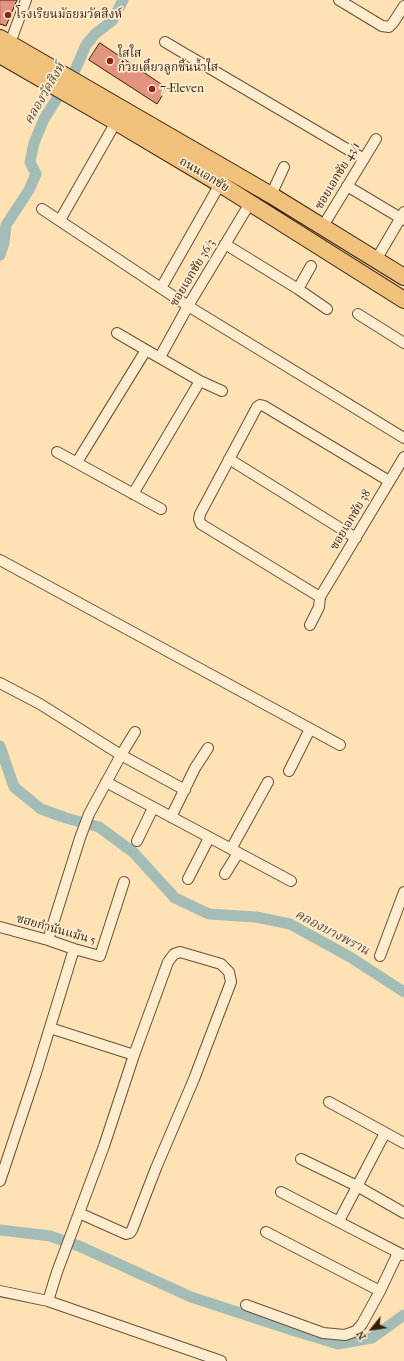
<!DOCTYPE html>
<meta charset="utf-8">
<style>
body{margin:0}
#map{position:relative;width:404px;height:1361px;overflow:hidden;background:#fee2b4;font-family:"IM FELL French Canon",serif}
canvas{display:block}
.north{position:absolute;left:352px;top:1309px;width:40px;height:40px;-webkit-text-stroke:3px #feecce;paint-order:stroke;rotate:240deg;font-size:11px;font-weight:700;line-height:16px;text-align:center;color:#371d10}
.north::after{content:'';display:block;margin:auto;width:14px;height:18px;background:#371d10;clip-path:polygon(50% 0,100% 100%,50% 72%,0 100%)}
</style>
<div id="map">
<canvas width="404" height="1361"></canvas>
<div class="north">N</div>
</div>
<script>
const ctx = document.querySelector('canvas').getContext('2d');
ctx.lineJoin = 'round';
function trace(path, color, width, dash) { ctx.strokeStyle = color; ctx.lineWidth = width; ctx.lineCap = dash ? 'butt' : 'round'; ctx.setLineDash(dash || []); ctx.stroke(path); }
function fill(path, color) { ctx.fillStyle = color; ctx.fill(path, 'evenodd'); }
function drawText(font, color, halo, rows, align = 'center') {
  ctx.font = font + ' "IM FELL French Canon","Noto Serif Thai",serif'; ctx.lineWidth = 3.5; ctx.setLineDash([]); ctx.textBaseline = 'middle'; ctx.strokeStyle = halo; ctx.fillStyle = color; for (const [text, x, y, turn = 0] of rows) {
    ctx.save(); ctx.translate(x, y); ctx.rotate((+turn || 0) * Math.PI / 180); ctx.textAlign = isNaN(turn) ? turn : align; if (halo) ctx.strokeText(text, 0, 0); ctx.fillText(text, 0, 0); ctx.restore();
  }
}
trace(new Path2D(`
 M0,255L4,243L6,225L29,190L36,174L30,162L34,143L44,119L76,68L86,45L95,34L112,21L123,0
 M0,746L14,787L41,809L66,818L99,827L133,852L175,898L209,914L256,917L290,924L350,957L404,992
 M0,1230L50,1236L79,1246L191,1297L295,1331L338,1344L372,1338L404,1315`), '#a3bcb6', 11);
const building = new Path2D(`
 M0,0H17L6,26L0,24Z
 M100,43L167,88L157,104L89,60Z`);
fill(building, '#e3947f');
trace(building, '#371d10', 1);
const street = new Path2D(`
 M339,0L382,26L389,27L393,23L404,6
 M165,42L364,159
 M10,43L26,0
 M347,186L404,220
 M271,195L284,167
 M42,209L188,306L404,438
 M60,220L116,122
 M323,226L376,139
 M225,244L298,289L327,309
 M376,260L404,212
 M161,288L220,184
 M298,289L311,266
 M358,314L404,343
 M117,333L146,350
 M160,357L188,306L250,203
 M200,381L222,391
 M57,452L161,509
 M229,459L356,538
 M77,462L146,350L200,381L133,494
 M0,560L340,745
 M320,597L201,524L199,519L200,514L257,407L260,405L264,406L389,481
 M310,625L319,607L320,597L404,457
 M0,683L40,704L121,755L135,732
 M289,771L310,729
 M106,782L291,881
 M171,817L195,768L208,748
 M137,841L153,808
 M231,849L268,782
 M225,874L238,853
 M188,879L209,838
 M0,927L48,940L74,949L100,956L124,882
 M48,940L80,838L89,814L121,755L185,790
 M380,956L404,892
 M50,1028L134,1055
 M329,1102L404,1143
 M301,1159L357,1186L404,1213
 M0,1181L36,1073L74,949
 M281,1192L403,1255
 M339,1221L385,1133
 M266,1232L380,1291
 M0,1291L48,1301L221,1361
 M48,1301L57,1272L104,1146L134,1055L168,962L174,954L180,952L221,964L229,972L231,982L194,1079L156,1168L132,1230L130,1233L126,1234L79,1213
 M246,1305L323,1333L345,1335L356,1331L362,1324L380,1291L398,1253`);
const primary = new Path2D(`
 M0,38L271,195L404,277
 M0,55L116,122L220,184L404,300`);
trace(street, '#694e39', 12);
trace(primary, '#371d10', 18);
trace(street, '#feecce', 10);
trace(primary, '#efc17a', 16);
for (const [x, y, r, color] of [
 [8,15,4,"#8f2418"],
 [110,61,4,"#8f2418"],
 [152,89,4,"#8f2418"]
]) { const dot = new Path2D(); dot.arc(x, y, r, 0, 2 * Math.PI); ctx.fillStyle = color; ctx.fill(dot); trace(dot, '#feecce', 1.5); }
drawText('12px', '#371d10', '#feecce', [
 ["โรงเรียนมัธยมวัดสิงห์",16,15],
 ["ใสใส",118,54],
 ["ก๋วยเตี๋ยวลูกชิ้นน้ำใส",118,68],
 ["7-Eleven",160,89]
], 'left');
drawText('12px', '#371d10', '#feecce', [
 ["ถนนเอกชัย",204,175,31],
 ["ซอยเอกชัย 43/1",338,176,-59],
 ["ซอยเอกชัย 36/3",193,273,-59],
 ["ซอยเอกชัย 38",351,520,-59],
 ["ซฮยกำนันแม้น 5",56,930,16]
]);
drawText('italic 13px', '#574d42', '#feecce', [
 ["คลองวัดสิงห์",45,94,-60],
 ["คลองบางพราน",332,933,28]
]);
</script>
